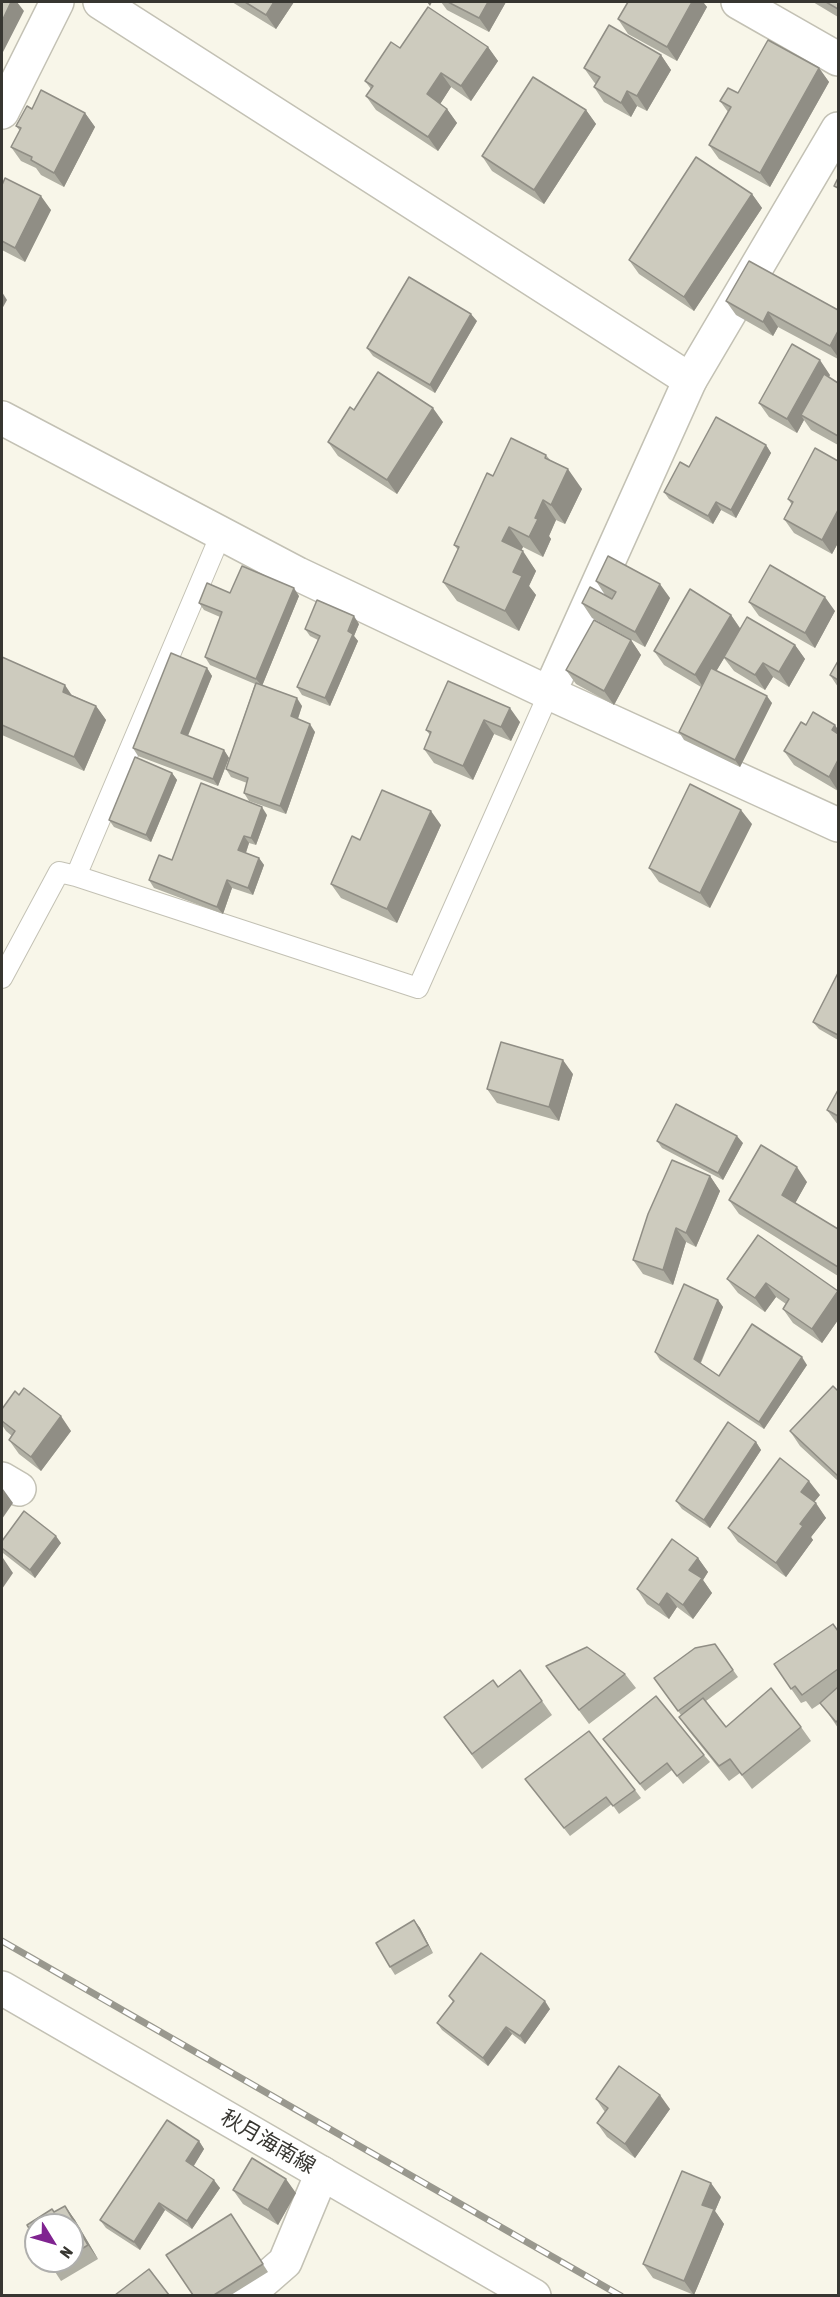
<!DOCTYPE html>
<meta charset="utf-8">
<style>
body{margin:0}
#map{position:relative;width:840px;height:2297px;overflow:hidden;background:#f8f6e9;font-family:"Asap Condensed",sans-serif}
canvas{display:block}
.frame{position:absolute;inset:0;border:3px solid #373631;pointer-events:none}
.north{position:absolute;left:24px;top:2213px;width:60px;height:60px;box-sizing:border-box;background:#fff;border:2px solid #afafad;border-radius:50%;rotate:127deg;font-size:16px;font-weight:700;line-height:24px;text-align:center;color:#373631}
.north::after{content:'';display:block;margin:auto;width:21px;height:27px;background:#802490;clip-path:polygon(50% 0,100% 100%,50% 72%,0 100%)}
</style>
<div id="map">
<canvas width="840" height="2297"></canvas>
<div class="frame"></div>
<div class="north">N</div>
</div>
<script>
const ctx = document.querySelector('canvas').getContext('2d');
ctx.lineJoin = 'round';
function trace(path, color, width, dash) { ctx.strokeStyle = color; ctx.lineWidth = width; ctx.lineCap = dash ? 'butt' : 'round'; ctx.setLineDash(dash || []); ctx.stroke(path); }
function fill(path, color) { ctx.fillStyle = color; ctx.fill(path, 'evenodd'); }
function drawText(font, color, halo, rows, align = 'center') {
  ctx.font = font + ' "Asap Condensed","Noto Sans JP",sans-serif'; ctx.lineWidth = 6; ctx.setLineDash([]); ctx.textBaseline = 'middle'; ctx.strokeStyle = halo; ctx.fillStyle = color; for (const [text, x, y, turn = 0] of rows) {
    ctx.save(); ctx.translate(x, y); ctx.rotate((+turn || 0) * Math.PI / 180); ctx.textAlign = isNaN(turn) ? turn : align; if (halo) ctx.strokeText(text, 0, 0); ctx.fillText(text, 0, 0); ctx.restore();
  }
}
const lane = new Path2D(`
 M76,876L418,988L549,693
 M2,978L59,872L76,876L221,534`);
const street = new Path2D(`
 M738,2L838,59
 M2,112L57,2
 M838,129L690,380L549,693L838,825
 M2,418L298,574L549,693
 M2,1479L19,1489
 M246,2296L285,2262L322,2173`);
const secondary = new Path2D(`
 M100,2L690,380
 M2,1988L534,2296`);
trace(lane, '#c3c1b4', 22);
trace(street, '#c3c1b4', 36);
trace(secondary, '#c3c1b4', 36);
trace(lane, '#fff', 20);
trace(street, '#fff', 33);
trace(secondary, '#fff', 33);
const rail = new Path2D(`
 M2,1941L621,2296`);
trace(rail, '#99988e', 7);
trace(rail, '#fff', 4.5, [14]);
fill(new Path2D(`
 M232,2H294L276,29Z
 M441,2H506L489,32L447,10Z
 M628,2H703L707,7L677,61L628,34L618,19Z
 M813,2H838V17Z
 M488,47L498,61L471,101L451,87L440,104L447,109L457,123L438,151L376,110L366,96L371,89L365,81L400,48Z
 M661,55L671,70L647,111L637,106L631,117L604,102L594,87L596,84L594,82L584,68Z
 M819,68L829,82L770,187L719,159L709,145L728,112L720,101L738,93Z
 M32,109L85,113L95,127L64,187L41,175L36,168L21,161L11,147L20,131L16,126Z
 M586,110L596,124L544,204L492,171L482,156Z
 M2,185L51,210L25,262L2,250Z
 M752,194L762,208L694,311L639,274L629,260Z
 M726,301L838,310V359L778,327L773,336L736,315Z
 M477,321L435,393L373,356L367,348Z
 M830,375L829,377L838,383V445L811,430L804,420L797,433L769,417L759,403Z
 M354,410L443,422L397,494L338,456L328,442Z
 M766,445L771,453L736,518L721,510L713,524L669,499L664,492L689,467Z
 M546,455L551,461L582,489L565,524L556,520L549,536L551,539L543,557L523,547L521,550L536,571L529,586L536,595L519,631L457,601L443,582L458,550L454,545L493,476Z
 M838,461V543L832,554L794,533L784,519L792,505L788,499Z
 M596,581L670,598L645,647L592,618L582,603L605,595Z
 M230,593L299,596L262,686L302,706L298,719L315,732L286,814L249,801L244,793L247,783L231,777L226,769L255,684L210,665L205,657L220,617L204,610L199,603Z
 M749,602L835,611L815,648L759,616Z
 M731,615L740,628L795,645L805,659L789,687L773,677L765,690L734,671L724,658L716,671L772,703L740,767L684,740L679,732L701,687L664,665L654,651Z
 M359,624L354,636L358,641L330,706L302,695L297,687L318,640L310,636L305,629Z
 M631,640L641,655L614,705L576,684L566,670Z
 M2,657L72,695L96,706L106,720L84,771L2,735Z
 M838,661V687L830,675Z
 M207,668L212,676L188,736L224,750L229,758L218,786L138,756L133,748Z
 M448,681L520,722L511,741L494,734L473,780L434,763L424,749L430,735L426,730Z
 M806,725H835L838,730V791L794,765L784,751Z
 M172,773L177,780L151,842L114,827L109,820Z
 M267,815L256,845L249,843L246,853L259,858L264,865L253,895L232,888L223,914L154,888L149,880L172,860Z
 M752,824L710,908L659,882L649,868Z
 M441,825L397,923L341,898L331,884L360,840Z
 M838,973V1040L819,1029L813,1022Z
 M573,1074L559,1121L497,1103L487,1089Z
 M838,1090V1125L827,1110Z
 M657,1141L743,1143L723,1180L662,1148Z
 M710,1176L720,1191L696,1247L686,1242L673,1285L643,1274L633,1260Z
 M807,1182L795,1203L838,1229V1276L739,1214L729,1200Z
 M727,1279L838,1292V1320L822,1343L793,1323L783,1309L786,1304L776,1297L765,1312L738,1293Z
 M718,1300L723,1307L701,1363L719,1376L807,1365L764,1429L660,1360L655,1352Z
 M838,1391V1481L800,1446L790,1431Z
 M2,1409L71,1431L41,1471L19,1454L9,1440L12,1436L6,1431L2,1425Z
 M756,1442L761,1450L710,1528L682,1509L676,1501Z
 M820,1495L814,1502L826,1518L811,1537L813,1540L786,1577L738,1542L728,1528Z
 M2,1541L61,1543L35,1578L3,1553L2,1550Z
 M698,1558L708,1572L703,1580L712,1593L693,1619L677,1607L669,1619L647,1604L637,1589Z
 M838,1631V1728L821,1703L812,1709L806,1701L801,1703L774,1664Z
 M715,1644L738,1677L706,1701L726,1727H801L811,1741L752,1789L740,1773L729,1781L689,1731L679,1717L681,1715L654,1678Z
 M546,1666L625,1674L636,1688L589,1724Z
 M520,1670L552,1715L482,1769L444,1717L498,1687Z
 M603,1739L704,1755L710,1762L683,1784L672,1770L645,1791Z
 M525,1779L635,1790L641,1798L619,1814L612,1804L570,1836Z
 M414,1920L420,1928L433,1953L395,1975L390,1967Z
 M449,1996L550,2009L525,2044L512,2034L488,2066L442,2030L437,2023L453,2002Z
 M596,2099L670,2109L635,2158L607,2137L597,2123L605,2112Z
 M199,2141L204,2149L193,2166L220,2188L192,2229L165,2210L140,2250L106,2228L100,2220Z
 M233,2190L296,2193L278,2225L243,2204Z
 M721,2197L715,2211L724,2224L694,2295L653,2278L643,2264Z
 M65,2206L75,2220L98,2259L61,2281L48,2261H72V2225Z
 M236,2222L268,2272L231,2295H193Z`), '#b0afa3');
fill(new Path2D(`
 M11,2H17L24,11L2,54V21Z
 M274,2H294L276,29L266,15Z
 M427,2H432L430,6Z
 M488,2H506L489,32L479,18Z
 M692,2H703L707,7L677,61L667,47Z
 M488,47L498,61L471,101L461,86Z
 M661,55L671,70L647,111L637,96Z
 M819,68L829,82L770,187L760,173Z
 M441,73L451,87L437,109L427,94Z
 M627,91L637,106L631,117L621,103Z
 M447,109L457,123L438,151L428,137Z
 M586,110L596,124L544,204L534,190Z
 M85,113L95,127L64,187L54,173Z
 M752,194L762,208L694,311L684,297Z
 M41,196L51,210L25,262L15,248Z
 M2,292L7,300L2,309Z
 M768,312L778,327L773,336L763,322Z
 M471,314L477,321L435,393L430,385Z
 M838,331V357L830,346Z
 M820,360L830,375L806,418L801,415L804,420L797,433L787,419Z
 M433,408L443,422L397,494L387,480Z
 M766,445L771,453L736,518L731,510Z
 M568,469L582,489L565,524L551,505Z
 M543,500L556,520L549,536L551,539L543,557L529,537L535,518Z
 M716,502L721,510L713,524L708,516Z
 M838,510V543L832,554L822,540Z
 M509,527L523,547L516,561L502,541Z
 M523,551L536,571L529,586L536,595L519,631L505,611L513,572Z
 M660,584L670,598L645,647L635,632Z
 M294,588L299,596L262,686L256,679Z
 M825,597L835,611L815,648L805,633Z
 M731,615L741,630L705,690L695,675Z
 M354,616L359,624L354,636L358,641L330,706L325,698Z
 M631,640L641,655L614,705L604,691Z
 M795,645L805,659L789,687L779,672Z
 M763,663L773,677L765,690L755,675Z
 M207,668L212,676L186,740L181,733Z
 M65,685L75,700L63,692Z
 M767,696L772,703L740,767L735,760Z
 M297,698L302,706L296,724L291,716Z
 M96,706L106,720L84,771L74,757Z
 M510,708L520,722L511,741L501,727Z
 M484,720L494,734L473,780L463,766Z
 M310,724L315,732L286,814L280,806Z
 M835,725L838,730V740L832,730Z
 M224,750L229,758L218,786L213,779Z
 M838,760V791L829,777Z
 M172,773L177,780L151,842L146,835Z
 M262,807L267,815L256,845L251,838Z
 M741,810L752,824L710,908L700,893Z
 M431,811L441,825L397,923L387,909Z
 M244,836L249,843L244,858L238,850Z
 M259,858L264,865L253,895L248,888Z
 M227,880L232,888L223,914L217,907Z
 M563,1060L573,1074L559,1121L549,1107Z
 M737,1136L743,1143L723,1180L718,1173Z
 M797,1167L807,1182L792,1209L782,1195Z
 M710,1176L720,1191L696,1247L686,1233Z
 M676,1228L686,1242L673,1285L663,1270Z
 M766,1283L776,1297L765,1312L755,1298Z
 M838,1291V1320L822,1343L812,1329Z
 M718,1300L723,1307L699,1366L694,1359Z
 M802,1357L807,1365L764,1429L759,1422Z
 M61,1416L71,1431L41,1471L31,1457Z
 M756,1442L761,1450L710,1528L704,1520Z
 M809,1481L820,1495L811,1506L801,1492Z
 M3,1489L13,1503L2,1519V1491Z
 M816,1503L826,1518L811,1537L813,1540L786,1577L776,1563L800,1524Z
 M56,1536L61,1543L35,1578L30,1570Z
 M3,1558L13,1573L2,1589V1560Z
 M698,1558L708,1572L703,1580L712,1593L693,1619L683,1605L689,1570Z
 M667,1593L677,1607L669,1619L659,1605Z
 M414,1920L420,1928L433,1953L428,1945Z
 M545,2001L550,2009L525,2044L520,2036Z
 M506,2027L512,2034L488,2066L483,2058Z
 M660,2095L670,2109L635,2158L625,2144Z
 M199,2141L204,2149L192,2169L186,2161Z
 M286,2179L296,2193L278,2225L268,2210Z
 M214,2180L220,2188L192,2229L187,2221Z
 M711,2183L721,2197L715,2211L724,2224L694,2295L684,2281L702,2205Z
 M159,2203L165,2210L140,2250L134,2242Z
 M65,2206L75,2220L98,2259L88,2245Z`), '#908e85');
const building = new Path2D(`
 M2,2H11L2,21Z
 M245,2H274L266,15Z
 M448,2H488L479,18Z
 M628,2H692L667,47L618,19Z
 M826,2H838V9Z
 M428,7L488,47L461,86L441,73L427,94L447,109L428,137L366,96L373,86L365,81L391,42L400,48Z
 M609,25L661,55L637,96L627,91L621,103L594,87L600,77L584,68Z
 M768,40L819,68L760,173L709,145L731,107L720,101L728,88L738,93Z
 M533,77L586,110L534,190L482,156Z
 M41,90L85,113L54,173L31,160L32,157L11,147L21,128L16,126L27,106L32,109Z
 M696,157L752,194L684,297L629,260Z
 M5,178L41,196L15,248L2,241V185Z
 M838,178V188L834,186Z
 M749,261L838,310V331L830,346L768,312L763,322L726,301Z
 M409,277L471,314L430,385L367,348Z
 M792,344L820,360L787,419L759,403Z
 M378,372L433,408L387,480L328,442L350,407L354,410Z
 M824,374L838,383V436L801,415Z
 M716,417L766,445L731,510L716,502L708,516L664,492L680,462L689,467Z
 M511,438L546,455L545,458L568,469L551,505L543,500L535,518L538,519L529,537L509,527L502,541L523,551L513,572L522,576L505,611L443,582L459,547L454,545L487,473L493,476Z
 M815,448L838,461V510L822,540L784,519L793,502L788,499Z
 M608,556L660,584L635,632L582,603L590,587L612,599L616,592L596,581Z
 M770,565L825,597L805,633L749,602Z
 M242,566L294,588L256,679L205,657L222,612L199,603L207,583L230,593Z
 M690,589L731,615L695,675L654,651Z
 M317,600L354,616L348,631L353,634L325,698L297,687L320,636L305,629Z
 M747,617L795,645L779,672L763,663L755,675L724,657Z
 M594,620L631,640L604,691L566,670Z
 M171,653L207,668L181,733L224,750L213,779L133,748Z
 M2,657L65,685L63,692L96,706L74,757L2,725Z
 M838,661V680L830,675Z
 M711,668L767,696L735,760L679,732Z
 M448,681L510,708L501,727L484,720L463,766L424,749L431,732L426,730Z
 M256,683L297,698L291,716L310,724L280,806L244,793L248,778L226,769Z
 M813,712L835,725L832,730L838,734V760L829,777L784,751L801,722L806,725Z
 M135,757L172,773L146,835L109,820Z
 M201,783L262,807L251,838L244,836L238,850L259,858L248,888L227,880L217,907L149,880L159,855L172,860Z
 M690,784L741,810L700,893L649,868Z
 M382,790L431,811L387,909L331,884L352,836L360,840Z
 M838,973V1035L813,1022Z
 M501,1042L563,1060L549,1107L487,1089Z
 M838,1090V1116L827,1110Z
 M676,1104L737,1136L718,1173L657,1141Z
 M761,1145L797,1167L782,1195L838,1229V1267L729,1200Z
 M672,1160L710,1176L686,1233L676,1228L663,1270L633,1260L648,1214Z
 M758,1235L838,1291L812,1329L783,1309L789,1299L766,1283L755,1298L727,1279Z
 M684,1284L718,1300L694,1359L719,1376L752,1324L802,1357L759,1422L655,1352Z
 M833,1386L838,1391V1476L790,1431Z
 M24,1388L61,1416L31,1457L9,1440L15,1431L2,1421V1409L15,1391L19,1395Z
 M728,1422L756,1442L704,1520L676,1501Z
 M780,1458L809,1481L801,1492L816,1503L800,1524L803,1526L776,1563L728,1528Z
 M24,1511L56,1536L30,1570L2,1548V1541Z
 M672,1539L698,1558L689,1570L702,1578L683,1605L667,1593L659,1605L637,1589Z
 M833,1624L838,1631V1669L802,1695L795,1686L791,1689L774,1664Z
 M715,1644L733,1670L678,1711L654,1678L695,1648Z
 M587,1647L625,1674L579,1710L546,1666Z
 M520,1670L542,1701L472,1754L444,1717L493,1680L498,1687Z
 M838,1687V1720L836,1722L820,1703Z
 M771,1688L801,1727L742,1775L730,1759L719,1766L679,1717L703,1698L726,1727Z
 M656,1696L704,1755L677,1776L667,1763L640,1784L603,1739Z
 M589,1731L635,1790L613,1806L606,1797L564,1828L525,1779Z
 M414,1920L428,1945L390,1967L376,1943Z
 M481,1953L545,2001L520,2036L506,2027L483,2058L437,2023L454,2001L449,1996Z
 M619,2066L660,2095L625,2144L597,2123L608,2108L596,2099Z
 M167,2120L199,2141L186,2161L214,2180L187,2221L159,2203L134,2242L100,2220Z
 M252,2158L286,2179L268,2210L233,2190Z
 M682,2171L711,2183L702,2205L714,2209L684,2281L643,2264Z
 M65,2206L88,2245L72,2255V2225H36V2240L27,2225L52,2209L54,2212Z
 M231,2214L263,2264L214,2295H193L166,2255Z
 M48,2261H61L51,2267Z
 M149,2269L169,2295H115Z`);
fill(building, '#cdcbbe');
trace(building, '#908e85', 1.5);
drawText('21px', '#373631', '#fff', [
 ["秋月海南線",268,2142,30]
]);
</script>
